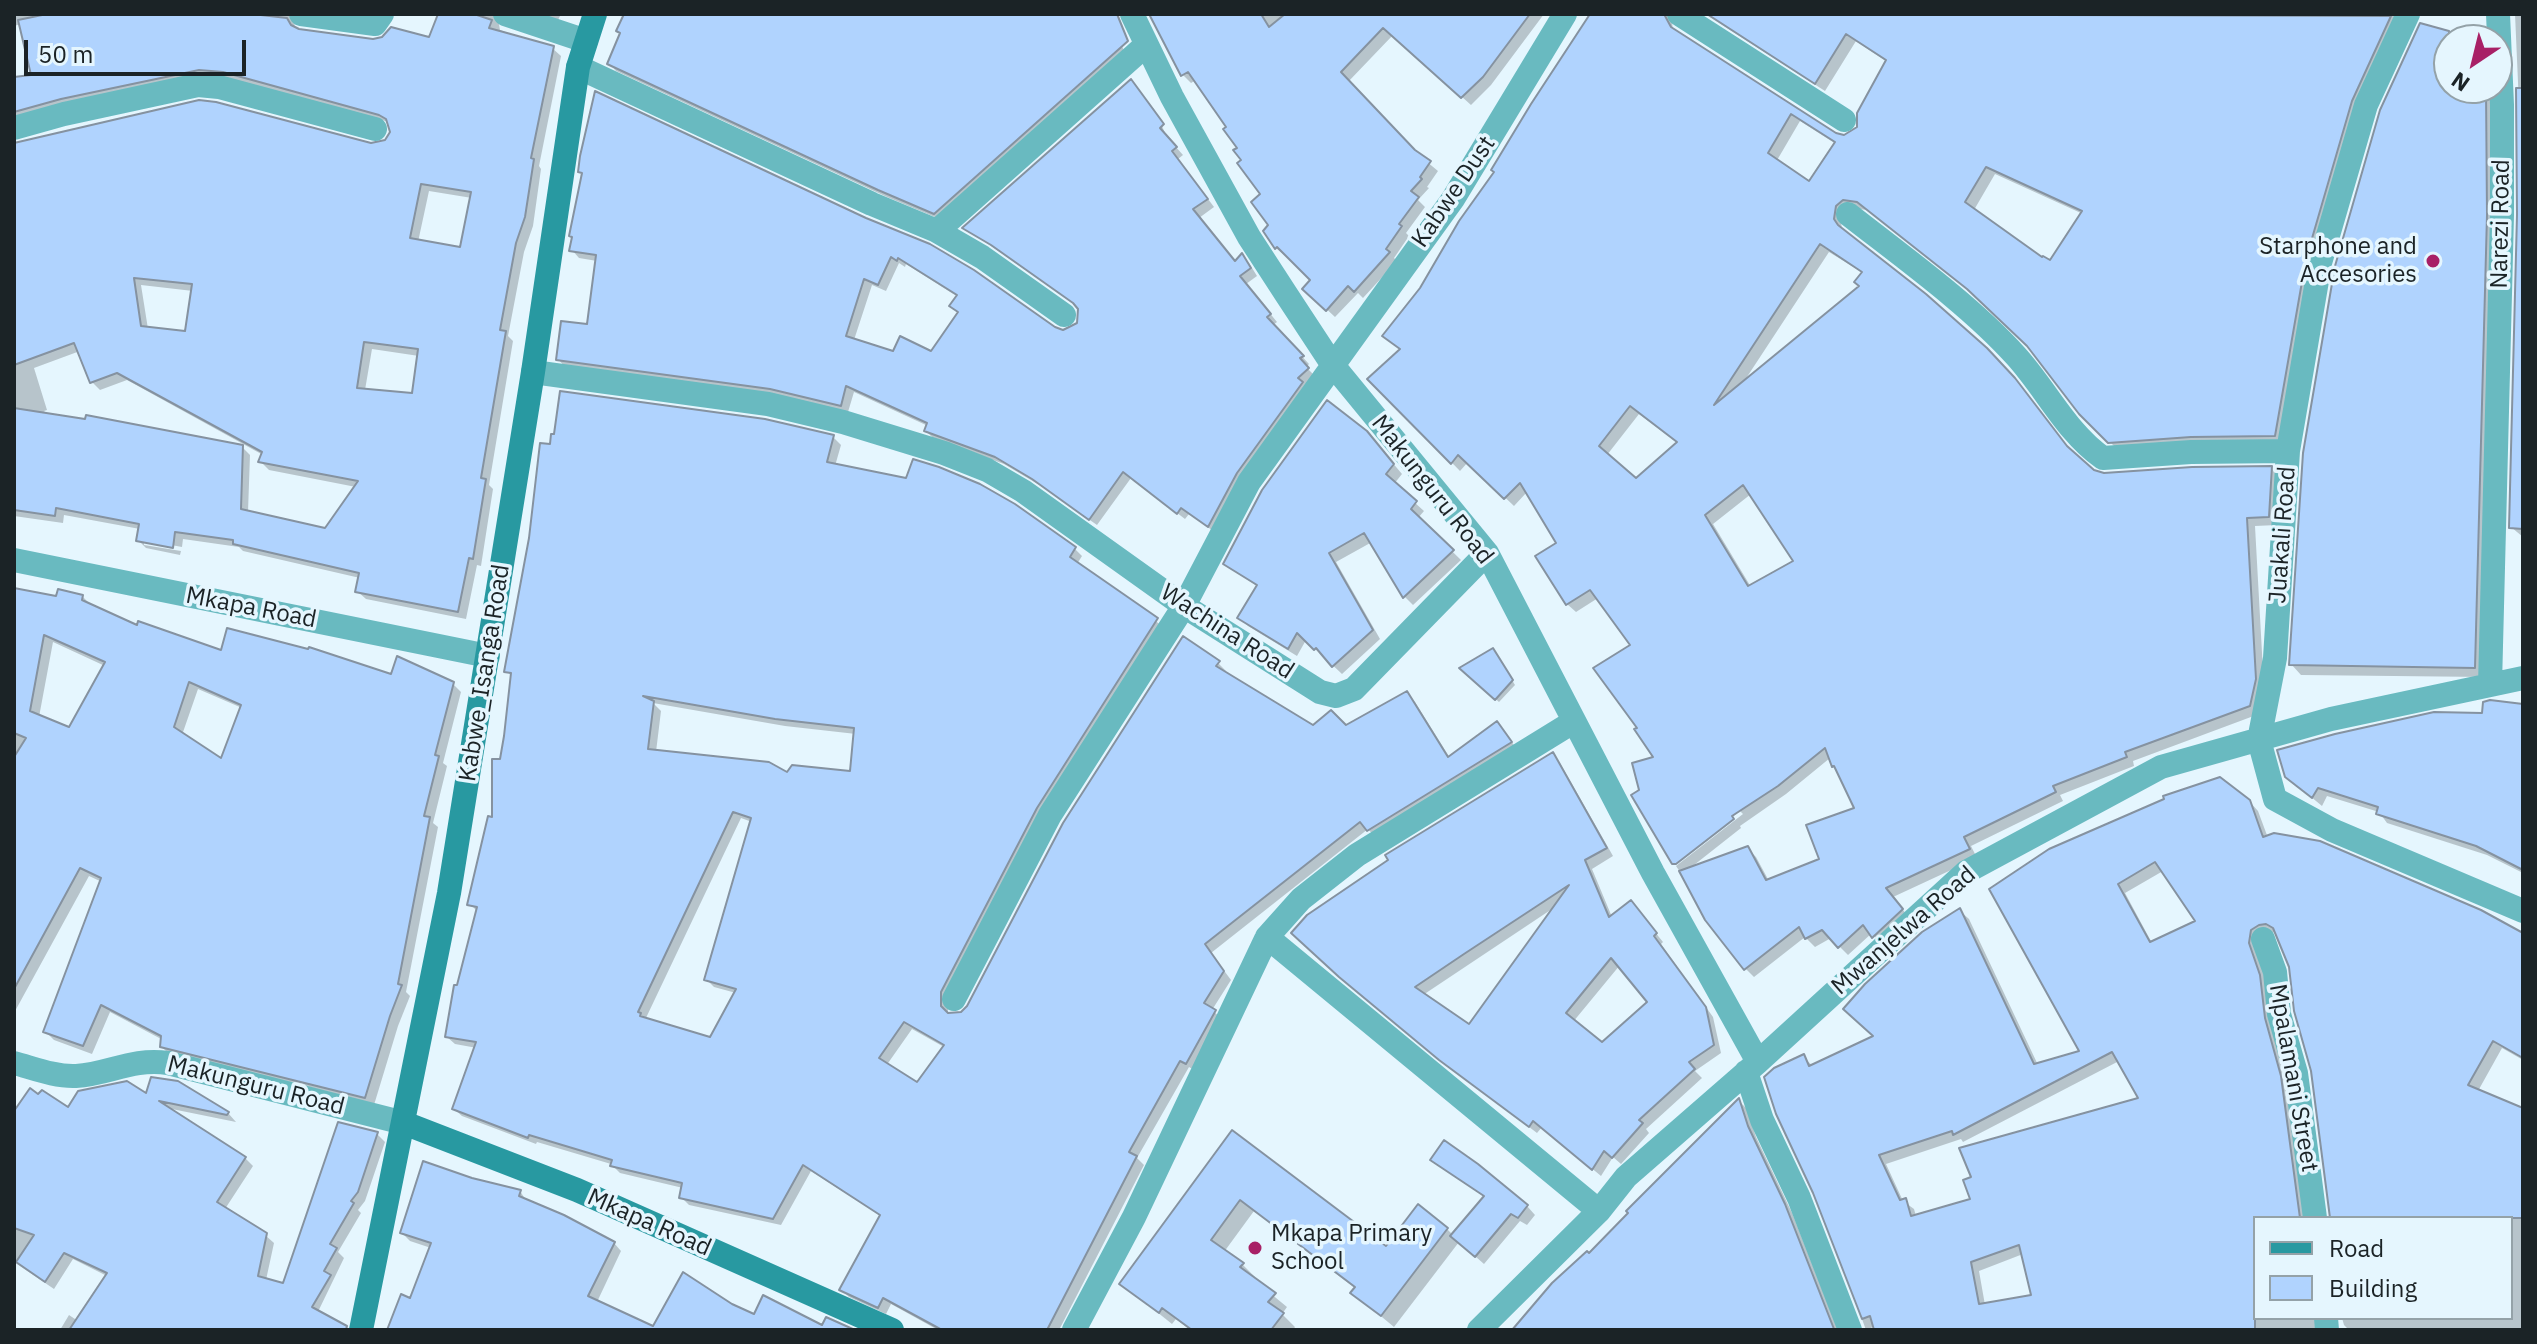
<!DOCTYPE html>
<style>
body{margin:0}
#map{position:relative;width:2537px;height:1344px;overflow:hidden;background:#e5f6fe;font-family:"IBM Plex Sans",sans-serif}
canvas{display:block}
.frame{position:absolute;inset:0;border:16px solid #1b2326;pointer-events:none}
.legend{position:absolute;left:2253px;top:1216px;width:260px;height:104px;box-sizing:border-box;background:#e5f6fe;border:2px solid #94a2a8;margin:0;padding:10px 14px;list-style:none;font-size:24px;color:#1b2326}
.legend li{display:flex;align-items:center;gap:16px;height:40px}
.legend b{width:40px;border:2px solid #94a2a8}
.north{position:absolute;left:2433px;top:24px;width:80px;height:80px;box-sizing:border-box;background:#e5f6fe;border:2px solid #94a2a8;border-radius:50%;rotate:215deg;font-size:22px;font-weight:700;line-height:32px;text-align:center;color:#1b2326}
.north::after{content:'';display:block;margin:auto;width:28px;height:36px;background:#a82066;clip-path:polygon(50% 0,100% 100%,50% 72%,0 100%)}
.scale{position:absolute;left:24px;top:40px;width:222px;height:36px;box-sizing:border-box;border:4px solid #1b2326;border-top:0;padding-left:10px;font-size:24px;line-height:28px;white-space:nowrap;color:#1b2326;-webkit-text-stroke:6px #e5f6fe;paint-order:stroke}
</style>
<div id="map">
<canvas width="2537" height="1344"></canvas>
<div class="frame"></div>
<ul class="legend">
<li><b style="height:10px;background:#2899a1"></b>Road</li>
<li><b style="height:22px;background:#b0d3fe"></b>Building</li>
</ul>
<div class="north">N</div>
<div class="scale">50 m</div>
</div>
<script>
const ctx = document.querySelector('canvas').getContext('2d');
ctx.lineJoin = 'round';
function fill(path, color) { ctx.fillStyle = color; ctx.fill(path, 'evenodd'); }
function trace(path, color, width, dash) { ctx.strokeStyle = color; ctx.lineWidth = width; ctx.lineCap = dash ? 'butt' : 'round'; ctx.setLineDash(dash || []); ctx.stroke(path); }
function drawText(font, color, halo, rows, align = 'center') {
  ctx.font = font + ' "IBM Plex Sans",sans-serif'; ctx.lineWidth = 7; ctx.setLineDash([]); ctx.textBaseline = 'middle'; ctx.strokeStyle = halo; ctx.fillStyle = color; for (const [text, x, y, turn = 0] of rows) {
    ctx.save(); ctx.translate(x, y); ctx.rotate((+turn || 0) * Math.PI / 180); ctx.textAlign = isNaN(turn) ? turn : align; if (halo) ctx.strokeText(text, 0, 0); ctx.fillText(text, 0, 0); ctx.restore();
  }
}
fill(new Path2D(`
 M14,14H297L294,20L295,28L298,31L374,41L430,39L440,14H501L498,19L500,30L552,48L561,56L539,166L541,169L533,226L524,252L508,336L513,341L489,485L493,489L481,566L477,565L466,619L366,599L357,591L360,578L243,551L239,547L183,539L182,547L144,540V545L181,551L180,555L146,548L138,540L140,529L64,515L63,523L14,516V144L371,145H380L391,134L389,122L232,80L14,124V79L33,75L21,24L14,26ZM429,191L472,198L462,250L418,242ZM141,285L193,291L187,334L148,329ZM372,349L419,356L414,395L365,390ZM80,351L92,382L100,390L127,380L263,455L261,462L269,470L356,487L326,531L248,512L250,455L242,447L48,415L44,411L47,410L34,368Z
 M538,14H561L558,20Z
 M626,14H1105L1127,56L942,220L887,197L616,71L609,63L622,34Z
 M1171,14H1544L1491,85L1471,105L1393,35L1348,82L1415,152L1438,171L1427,187L1429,188L1418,200L1425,207L1406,233L1409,236L1394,258L1397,261L1363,298L1358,293L1335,317L1305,289L1313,280L1276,248L1263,195L1243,161L1229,127L1196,80L1191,83L1183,75Z
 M1591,14H1675L1672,22L1673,31L1835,134L1844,137L1859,129L1887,62L1856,41L1825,91L1705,14H2405L2360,110L2284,444L2118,450L2080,412L2030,346L1978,297L1867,210L1851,208L1841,221L1842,230L2093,472L2104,475L2271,468L2280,477L2277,525L2255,526L2264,689L2259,714L2133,761L2134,766L2060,795L2063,801L1971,846L1977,858L1893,897L1910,919L1882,945L1872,933L1848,955L1831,938L1815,947L1805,937L1754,977L1745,968L1676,866L1743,814L1740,811L1674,863L1641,791L1656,759L1633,646L1598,598L1576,612L1567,604L1559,543L1527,492L1514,506L1468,462L1460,471L1370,379L1401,350L1385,336L1421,289L1496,173ZM1800,121L1836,144L1810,183L1776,162ZM1995,174L2083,214L2051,263L2043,260L1974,210ZM1829,252L1863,273L1861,287L1743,383ZM1639,414L1679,444L1636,481L1607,455ZM1751,494L1795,561L1751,587L1713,524ZM1830,758L1856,809L1822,860L1769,881L1756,857L1747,848L1689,869L1741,828L1740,826L1786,794Z
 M2515,14H2523V537L2511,527L2519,215V105Z
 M2421,26L2456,35L2457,27L2483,31L2492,40H2449V88H2495L2485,677L2301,675L2291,664Z
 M1131,81L1154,109L1167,137L1183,155L1178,159L1214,207L1199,218L1235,263L1242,256L1249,263L1257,276L1246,284L1277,322L1273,325L1309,364L1306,367L1315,376L1216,533L1189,514L1185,519L1131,478L1097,525L1041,486L1004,464L933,438L926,431L928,426L854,392L848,412L565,367L558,359L588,327L597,261L579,258L572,250L584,175L580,171L596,94L1064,332L1079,324V307L965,228ZM899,263L905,267L906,264L958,297L960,314L932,353L894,354L854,340L872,285L886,291Z
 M833,437L841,445L835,466L1075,549L1082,556L1077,564L1165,628L948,1001V1015L962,1014L969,1007L1065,824L1218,663L1226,671L1224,674L1313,727L1345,728L1407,694L1415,702L1450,758L1497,724L1518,750L1376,838L1368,829L1211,953L1231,980L1212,1010L1222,1019L1194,1070L1189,1067L1137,1158L1144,1165L1059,1330H938L891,1304L886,1314L849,1297L842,1290L881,1216L811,1171L781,1225L689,1205L681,1197L683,1188L620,1173L611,1164L537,1142L536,1144L462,1116L454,1109L477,1048L455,1044L447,1037L478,912L470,904L494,819L512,677L507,671ZM653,703L785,726L856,734L851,773L788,774L656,752L661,711ZM741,818L752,822L706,979L714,987L736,993L711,1039L645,1020ZM912,1029L944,1047L918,1085L886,1066Z
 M1375,442L1402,474L1394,484L1424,511L1418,518L1461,560L1413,605L1405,597L1372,542L1336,562L1380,639L1342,674L1306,640L1297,656L1248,626L1240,618L1258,587L1225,564Z
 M14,590L58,599L82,596L91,605L138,628L223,652L452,683L461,692L443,763L447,766L433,823L438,827L406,992L410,996L398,1026L374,1105L171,1056L162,1047L163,1040L110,1012L92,1054L54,1040L45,1031L102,882L89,876L14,1013ZM53,642L105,666L69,730L39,717ZM198,689L242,708L222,761L182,735Z
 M1496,654L1515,685L1499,702L1462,669Z
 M2523,706V873L2487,855L2387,823L2379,812L2327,796L2322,806L2286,776L2484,715Z
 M1552,755L1560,763L1613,856L1592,869L1612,917L1638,911L1663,942L1661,944L1713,1017L1721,1053L1695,1071L1702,1078L1646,1129L1649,1133L1621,1164L1613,1157L1601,1176L1542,1127L1537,1133L1450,1067L1350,985ZM1555,907L1469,1027L1423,995ZM1620,965L1649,1003L1602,1045L1573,1022Z
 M2249,801L2258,811L2268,838L2523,935V1060L2502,1048L2478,1091L2523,1110V1330H2349L2344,1325L2342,1318H2511V1218H2332L2313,1071L2291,966L2277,932L2268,933V986L2289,1086L2306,1218H2255V1318H2324L2319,1330H1874L1881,1320L1878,1318L1870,1330H1866L1815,1192L1803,1057L1813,1066L1876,1037L1960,911L1969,919L2038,1065L2082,1052L1992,890ZM2163,871L2198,922L2152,943L2125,893ZM2119,1061L2141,1099L1973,1200L1916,1216L1914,1209L1903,1201L1886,1164L1961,1139L1963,1142ZM2023,1254L2034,1297L1985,1305L1979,1271Z
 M148,1096L228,1113L236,1122L167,1108L245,1158L253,1166L225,1209L265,1235L274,1243L266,1280L285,1285L377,1134L385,1142L365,1201L358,1210L361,1213L338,1252L344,1258L314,1320L327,1330H60L69,1315L78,1321L107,1276L73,1259L54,1289L14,1262V1114L68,1110Z
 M1739,1101L1747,1109L1756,1137L1793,1215L1838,1330H1515L1554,1285L1589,1255Z
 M1232,1132L1386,1249L1447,1229L1453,1235L1485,1197L1433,1160L1527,1206L1535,1215L1527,1225L1520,1221L1484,1264L1459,1242L1394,1327L1353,1293L1356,1289L1254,1211L1224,1252L1242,1264L1255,1277L1253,1279L1287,1307L1282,1314L1295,1327L1293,1330H1190L1176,1319L1172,1324L1122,1284Z
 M471,1179L520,1191L527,1202L614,1243L621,1251L597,1302L654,1329L731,1306L754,1317L850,1330H418L411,1300L431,1248L410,1241L402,1233Z`), '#0003');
const building = new Path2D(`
 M47,14H252L287,18L291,25L299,29L373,39L382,37L391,27L429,37L438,14H474L492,20L489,28L554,46L531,158L534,159L525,217L516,243L500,330L506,331L481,478L486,479L473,559L469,558L458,612L355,592L359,573L233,544V540L175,532L173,548L136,541L139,524L56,508L55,516L14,510V408L85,419L86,415L243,445L241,509L325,528L358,481L258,462L262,452L117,373L90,383L74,343L14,365V143L199,100L216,102L371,143L385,140L390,132L386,119L379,115L223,72L199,70L61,99L14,112V77L31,75L18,20ZM421,184L471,192L460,247L410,238ZM134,278L192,284L185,331L141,326ZM364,342L418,349L412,393L357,388Z
 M624,14H1117L1128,41L934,214L878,190L607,64L620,33L616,31Z
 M1149,14H1261L1269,27L1285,14H1530L1483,77L1461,98L1383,28L1341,72L1415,150L1431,161L1420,177L1422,179L1411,191L1419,197L1399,224L1402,226L1386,249L1390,252L1354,292L1348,286L1326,311L1302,289L1310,280L1277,247L1275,249L1263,231L1268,225L1251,202L1260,194L1237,163L1241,160L1233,150L1237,148L1223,129L1226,127L1188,72L1181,76Z
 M1590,14H1664L1671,27L1836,133L1844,135L1857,127V113L1886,60L1846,34L1815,84L1707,14L2391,16L2352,101L2306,259L2275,436L2191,437L2108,443L2079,414L2027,346L1967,289L1857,202L1843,200L1836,206L1834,219L1838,225L1926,294L1987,348L2015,378L2067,446L2094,470L2104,473L2192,467L2272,466L2269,517L2247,518L2256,679L2250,706L2125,752L2127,757L2053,786L2056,792L1964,837L1970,849L1886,888L1903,909L1872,938L1863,925L1838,948L1822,930L1805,939L1799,927L1744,970L1705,920L1679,871L1748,846L1766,880L1819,859L1806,825L1854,808L1834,766L1832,767L1825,748L1778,786L1732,816L1734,819L1676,864H1672L1631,795L1639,790L1632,763L1653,757L1634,729L1637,728L1593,668L1630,645L1590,590L1566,605L1535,556L1556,543L1520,483L1504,499L1458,455L1451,464L1367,379L1400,349L1382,336L1420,288L1459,221L1494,172L1491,170L1531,104ZM1791,114L1835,142L1809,181L1768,153ZM1986,167L2082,211L2050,260L2043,256L2042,257L1965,202ZM1820,244L1862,272L1854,282L1859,286L1714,405ZM1630,406L1677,442L1636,478L1599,446ZM1743,485L1793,561L1748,586L1705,515Z
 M2420,23L2449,31V88H2486L2487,215L2475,668L2289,665L2303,453L2335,266L2380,110Z
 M1131,79L1164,124L1160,128L1177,147L1172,151L1208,199L1193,209L1235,261L1242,253L1251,268L1240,276L1271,314L1267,317L1304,356L1300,358L1309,368L1298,378L1303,382L1237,473L1208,527L1181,508L1177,514L1123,472L1089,520L1032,479L995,457L924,431L927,423L846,386L841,406L770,389L556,360L561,321L587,324L596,255L569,251L572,237L569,236L582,173L578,172L580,156L595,91L866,218L930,244L974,270L1055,327L1063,330L1077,323L1078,309L1073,303L991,245L962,228ZM891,257L897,261L898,258L957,295L949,306L958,312L931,351L900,336L893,351L846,336L864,279L878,285Z
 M2516,88H2523V529L2509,528L2517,215Z
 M560,391L765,419L834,435L827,462L906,478L913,459L939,467L980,484L1015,504L1076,547L1070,557L1158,618L1037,808L941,992V1006L948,1013L961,1012L967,1006L1063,823L1183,636L1220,661L1216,666L1313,725L1331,710L1346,725L1407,691L1448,757L1497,721L1512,742L1367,831L1360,822L1205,944L1224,971L1204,1003L1216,1010L1186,1064L1180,1061L1129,1152L1137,1156L1047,1330H942L883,1298L878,1308L839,1290L880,1215L803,1165L773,1219L679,1198L682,1183L610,1166L612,1160L529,1135L528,1138L452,1109L476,1042L445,1037L454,985H457L477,907L467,905L488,816L492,817V759H500L504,736L511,673L504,672L529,538L540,443L550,444L551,434H554ZM643,696L775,719L854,728L850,771L792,765L787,772L769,762L648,749L654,701ZM733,812L751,818L704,980L736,989L710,1037L640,1016L641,1013L638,1012ZM904,1022L944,1045L917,1082L879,1058Z
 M1327,400L1367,431L1394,464L1386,474L1417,501L1411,509L1454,550L1403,598L1364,533L1329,553L1373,630L1332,667L1316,648L1314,650L1297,633L1288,649L1237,618L1257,585L1223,564L1262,490Z
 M14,588L56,596L58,589L83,595L82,600L137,625L138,621L221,650L227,628L308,649L309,647L391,674L397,656L454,682L435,755L439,756L424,816L430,817L398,984L402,985L390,1016L365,1098L160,1047L161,1036L101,1005L83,1046L43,1032L101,878L80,868L14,989V757L26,738L14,733ZM44,635L105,662L69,727L30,711ZM189,682L241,705L221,758L174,727Z
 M1493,648L1513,680L1495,700L1459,668Z
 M2490,700L2523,704V870L2476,846L2376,814L2378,807L2318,788L2312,798L2285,777L2277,750L2335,734L2434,712L2482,713L2483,702Z
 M1553,752L1607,848L1585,860L1609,917L1631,900L1657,933L1654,936L1706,1007L1714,1045L1689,1062L1695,1069L1639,1120L1643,1123L1612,1158L1604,1151L1592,1170L1533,1121L1529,1127L1439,1060L1339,977L1291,933L1307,915L1388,860L1385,855ZM1569,885L1469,1024L1415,987L1464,954ZM1611,958L1647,1002L1602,1042L1566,1013Z
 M2220,777L2250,800L2263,837L2274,833L2320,841L2481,910L2523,933V1058L2493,1041L2468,1085L2523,1108V1218H2330L2311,1071L2294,1011L2289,967L2273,928L2266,924L2259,925L2251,930L2249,943L2260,975L2265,1018L2281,1076L2300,1218H2255V1330H1874L1870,1316L1862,1319L1813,1193L1776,1114L1764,1077L1774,1068L1804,1054L1809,1066L1873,1036L1843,1009L1865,984L1922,932L1960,908L2034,1064L2079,1051L1989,889L2049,849L2164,799L2163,796ZM2155,862L2195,921L2150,942L2118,884ZM2112,1052L2138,1098L1959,1148L1971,1177L1963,1180L1970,1199L1911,1216L1906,1198L1900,1200L1879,1155L1952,1131L1953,1135ZM2019,1245L2031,1295L1979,1304L1971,1262Z
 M151,1077L178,1081L229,1112L227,1115L159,1101L246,1157L217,1202L267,1233L258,1276L283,1283L338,1122L378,1132L358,1192L351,1201L354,1203L330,1244L337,1248L324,1271L331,1275L312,1307L347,1326L346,1330H69L107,1273L64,1253L45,1282L16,1262L34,1235L14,1228V1111L30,1088L38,1094L42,1090L68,1107L78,1091L127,1081L146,1093Z
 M1739,1098L1748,1126L1785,1204L1834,1329L1512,1330L1552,1283L1587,1251L1589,1253L1628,1213L1626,1211Z
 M1232,1130L1386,1246L1418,1204L1448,1228L1381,1316L1350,1293L1355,1287L1240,1200L1211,1240L1244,1263L1240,1267L1276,1293L1268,1302L1284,1313L1271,1330H1192L1162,1308L1159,1313L1119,1284Z
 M1444,1140L1478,1164L1528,1205L1518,1218L1511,1214L1475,1257L1450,1236L1484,1196L1430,1160Z
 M423,1161L472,1178L521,1190L519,1196L564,1215L615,1242L588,1296L653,1326L683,1272L732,1304L754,1314L763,1295L822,1325L826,1317L855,1330H387L401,1294L410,1298L431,1243L400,1233Z`);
fill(building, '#b0d3fe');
trace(building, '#8592a0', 2);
trace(new Path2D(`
 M301,14L375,24L382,14
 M505,14L586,41
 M1132,14L1172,97L1249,237L1286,294L1332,364L1487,553L1653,873L1758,1062
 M1679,14L1844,120
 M2408,14L2366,105L2320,263L2288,451L2275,658L2259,740L2275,799L2332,830L2523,911
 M578,67L872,204L937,231L982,257L1064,315
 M14,128L64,114L198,85L219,87L375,129
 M1848,214C1903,257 1970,305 2016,356C2046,389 2066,432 2103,458L2191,452L2288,451
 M937,231L1146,45
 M533,372L768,404L843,422L944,453L987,470L1023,491L1184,606L1320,692L1336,696L1354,689L1487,553
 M14,560L488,656
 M2490,685L2502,215V105L2498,14
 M1267,937L1599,1211
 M2263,939L2275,972L2279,1014L2296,1073L2315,1218
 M954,999L1050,815L1184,606L1249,482L1453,199L1565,14
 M14,1063C33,1068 55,1077 76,1076C110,1074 131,1058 168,1063L404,1123
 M1746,1072L1762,1120L1799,1198L1850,1330
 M2326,1318L2327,1330
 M1074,1330L1134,1217L1267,937L1301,899L1357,855L1573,722
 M1479,1330L1599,1211L1626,1177L1758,1062L1966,872L2161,767L2331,719L2523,678`), '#69bac0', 24);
trace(new Path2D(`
 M404,1123L577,1190L892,1330
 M361,1330L449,893L533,372L578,67L595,14`), '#2899a1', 24);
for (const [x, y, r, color] of [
 [2433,261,8,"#a82066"],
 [1255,1248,8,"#a82066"]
]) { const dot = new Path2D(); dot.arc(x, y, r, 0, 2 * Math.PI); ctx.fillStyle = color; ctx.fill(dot); trace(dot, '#e5f6fe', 3); }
drawText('24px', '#1b2326', '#e5f6fe', [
 ["Kabwe Dust",1454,192,-56],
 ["Narezi Road",2501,224,-89],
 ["Makunguru Road",1432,490,52],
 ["Juakali Road",2283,535,-86],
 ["Mkapa Road",251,608,11],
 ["Wachina Road",1227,632,33],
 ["Kabwe_Isanga Road",485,673,-81],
 ["Mwanjelwa Road",1904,931,-41],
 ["Mpalamani Street",2293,1078,80],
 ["Makunguru Road",256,1086,14],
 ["Mkapa Road",649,1223,24]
]);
drawText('24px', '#1b2326', '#e5f6fe', [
 ["Starphone and",2417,247],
 ["Accesories",2417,275],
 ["Mkapa Primary",1271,1234,"left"],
 ["School",1271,1262,"left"]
], 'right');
</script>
